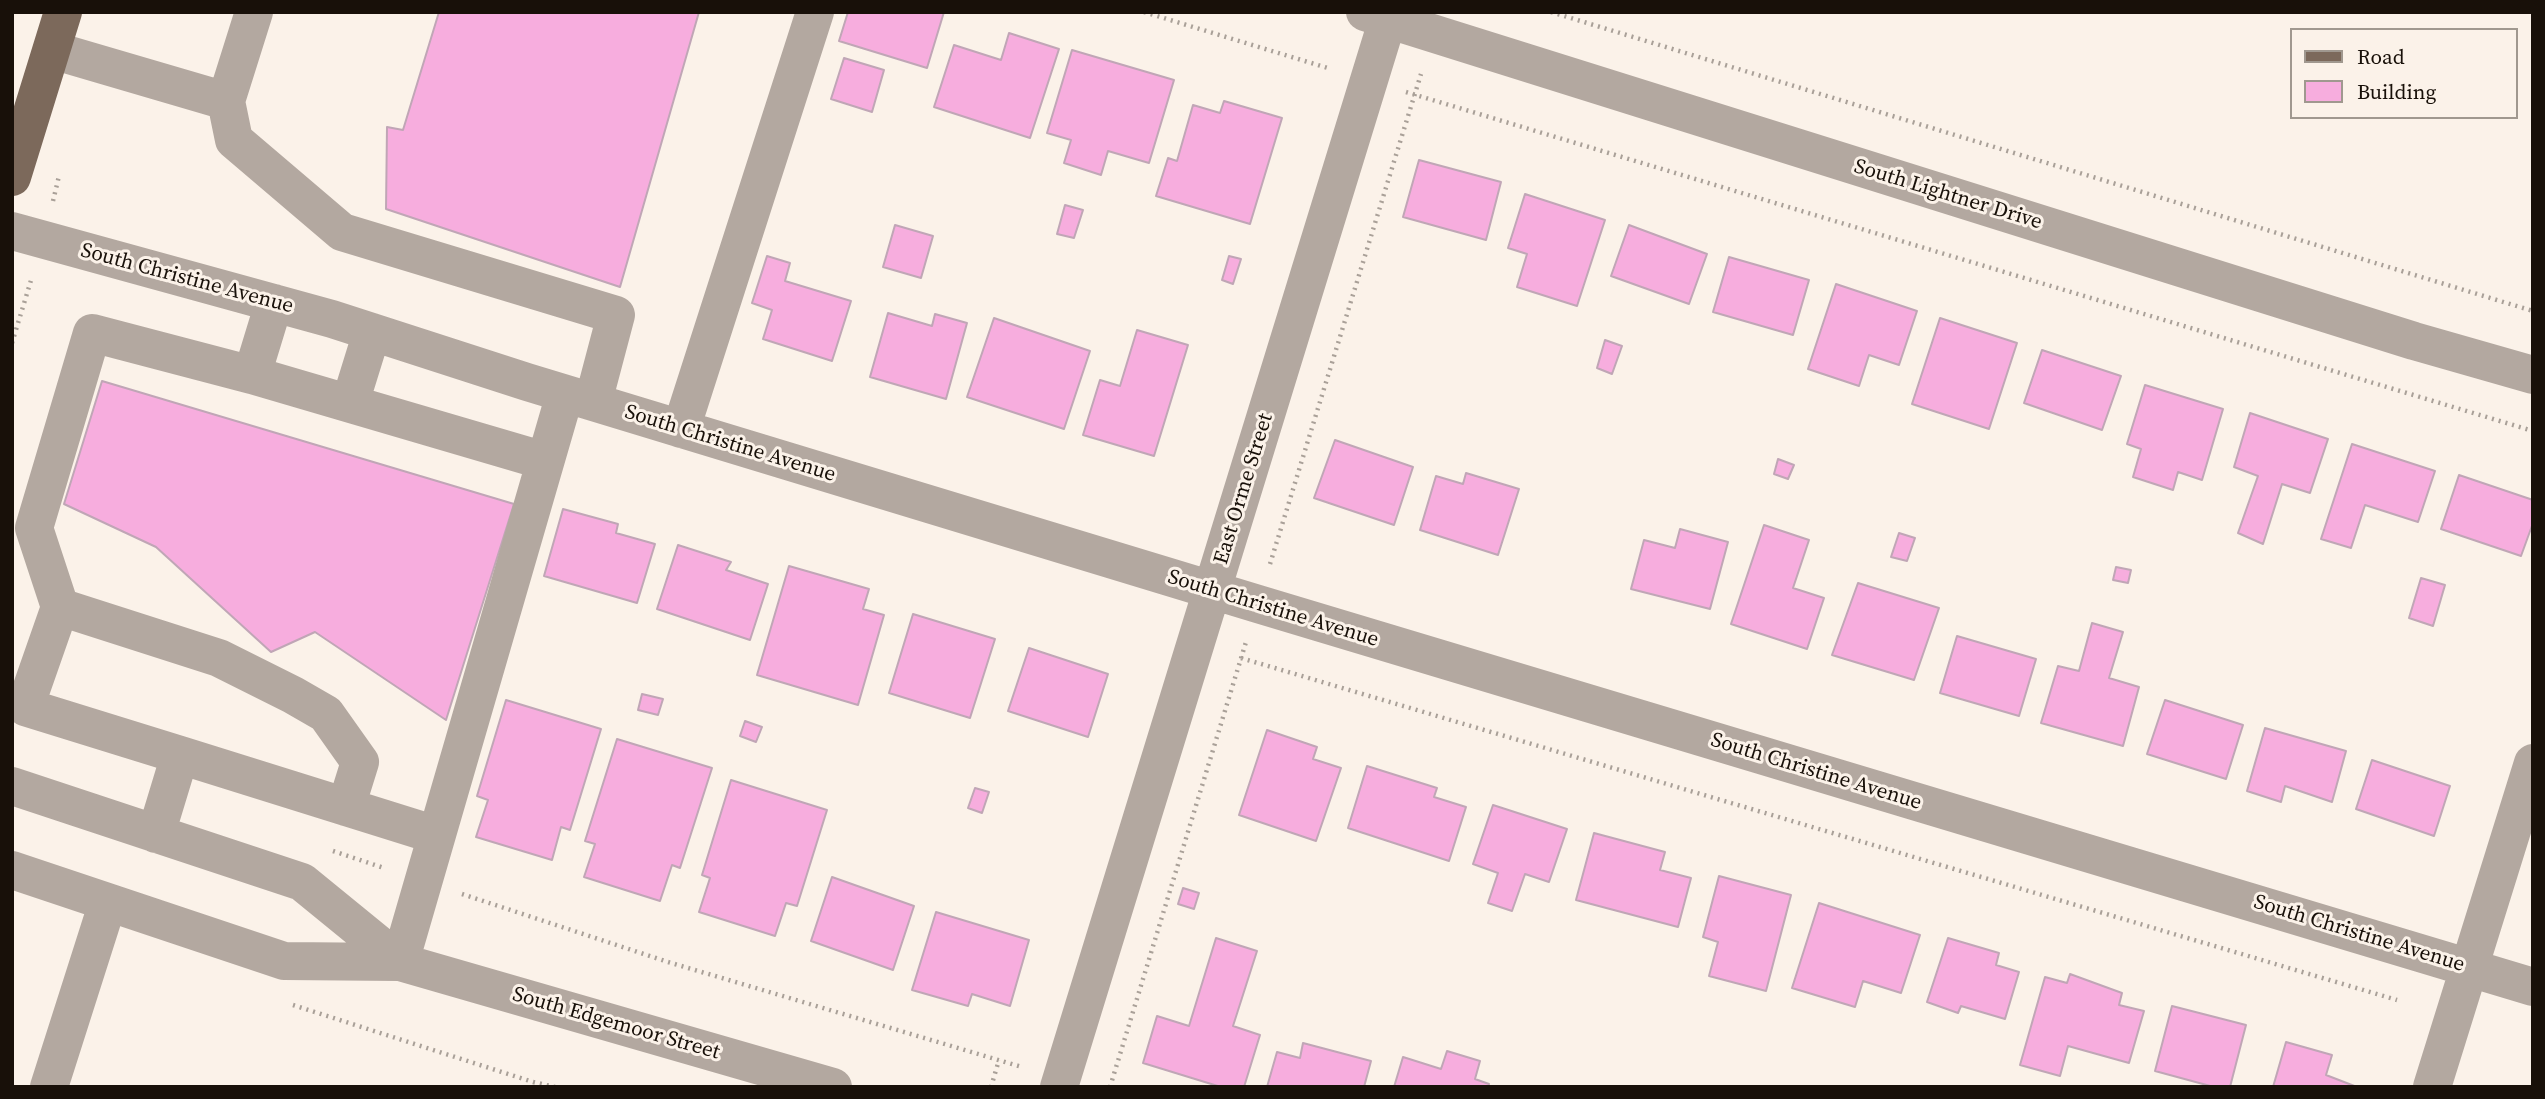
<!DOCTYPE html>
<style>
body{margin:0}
#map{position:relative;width:2545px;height:1099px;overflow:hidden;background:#fbf2e9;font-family:"Source Serif 4",serif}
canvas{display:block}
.frame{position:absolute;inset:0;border:14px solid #181009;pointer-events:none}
.legend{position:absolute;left:2290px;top:28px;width:228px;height:91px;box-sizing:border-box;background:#fbf2e9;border:2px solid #a0988f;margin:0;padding:9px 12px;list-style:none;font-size:21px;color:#181009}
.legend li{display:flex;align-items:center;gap:14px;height:35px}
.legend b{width:35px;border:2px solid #a0988f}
</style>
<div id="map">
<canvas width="2545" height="1099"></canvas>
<div class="frame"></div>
<ul class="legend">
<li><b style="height:9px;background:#7c695b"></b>Road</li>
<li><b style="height:19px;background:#f7adde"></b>Building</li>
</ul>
</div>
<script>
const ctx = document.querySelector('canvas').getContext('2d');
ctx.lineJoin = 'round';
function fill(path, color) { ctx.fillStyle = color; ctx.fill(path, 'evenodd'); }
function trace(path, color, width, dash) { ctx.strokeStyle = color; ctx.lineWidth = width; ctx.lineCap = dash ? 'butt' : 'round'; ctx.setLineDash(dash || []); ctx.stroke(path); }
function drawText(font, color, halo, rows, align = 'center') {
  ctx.font = font + ' "Source Serif 4",serif'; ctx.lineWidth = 6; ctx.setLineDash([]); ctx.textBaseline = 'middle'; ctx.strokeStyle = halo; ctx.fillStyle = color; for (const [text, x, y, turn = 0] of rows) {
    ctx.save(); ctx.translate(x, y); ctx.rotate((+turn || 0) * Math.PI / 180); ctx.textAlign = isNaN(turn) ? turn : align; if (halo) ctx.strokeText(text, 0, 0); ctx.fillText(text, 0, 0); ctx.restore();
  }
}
const building = new Path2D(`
 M439,12H699L620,287L386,209L387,127L403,130Z
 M848,12H944L927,68L839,41Z
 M1009,33L1059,49L1030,138L934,107L954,45L1001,60Z
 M1072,50L1174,80L1149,163L1108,151L1101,175L1064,163L1071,140L1047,133Z
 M844,58L884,70L872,112L831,99Z
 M1224,101L1282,118L1250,224L1156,196L1168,158L1177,161L1193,105L1220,113Z
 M1419,160L1501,182L1486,240L1403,217Z
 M1525,194L1605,220L1577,306L1517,287L1527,254L1508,248Z
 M1065,205L1083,210L1074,238L1057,234Z
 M895,225L933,236L921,278L883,267Z
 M1629,225L1707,254L1689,304L1611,276Z
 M767,256L790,263L785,281L851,301L832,361L763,339L772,310L752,303Z
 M1229,256L1241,259L1233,284L1222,280Z
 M1729,257L1809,280L1793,335L1713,312Z
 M1836,284L1917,311L1899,365L1869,355L1859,386L1808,369Z
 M888,313L932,326L935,314L967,323L946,399L870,377Z
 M994,318L1090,351L1064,429L967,397Z
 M1940,318L2017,343L1989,429L1912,404Z
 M1137,330L1188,345L1154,456L1083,435L1100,380L1120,386Z
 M1605,340L1622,346L1612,374L1597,368Z
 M2042,350L2121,376L2102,430L2024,403Z
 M102,381L514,504L446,720L315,632L271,652L156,547L64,504Z
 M2145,385L2223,409L2202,480L2178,472L2173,490L2133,477L2141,449L2127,444Z
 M2250,413L2328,439L2310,493L2282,484L2263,544L2238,533L2258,476L2234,467Z
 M1335,440L1413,467L1394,525L1314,498Z
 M2352,444L2435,471L2418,522L2365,505L2351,548L2321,539Z
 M1778,459L1794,465L1788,479L1774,474Z
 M1466,473L1519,489L1498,555L1420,530L1436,476L1463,484Z
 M2459,475L2533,500V523L2521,556L2441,529Z
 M563,509L618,524L616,533L655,544L637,603L544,576Z
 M1764,525L1809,540L1793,588L1824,598L1807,649L1731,624Z
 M1680,529L1728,542L1710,609L1631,589L1644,540L1675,548Z
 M1899,533L1915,538L1907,561L1891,557Z
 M678,545L731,562L726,570L768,584L750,640L657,609Z
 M789,566L869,589L863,609L884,615L858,705L757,675Z
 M2116,567L2131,570L2128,583L2113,580Z
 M2421,578L2445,585L2433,626L2409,618Z
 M1858,583L1939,608L1914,680L1832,655Z
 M913,614L995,639L970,718L889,693Z
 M2092,623L2123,632L2109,678L2139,687L2123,746L2041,723L2058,666L2079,671Z
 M1957,636L2036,659L2019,716L1940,693Z
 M1029,648L1108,674L1088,737L1008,711Z
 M642,694L663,699L658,715L638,710Z
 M506,700L601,729L570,830L561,827L552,860L476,837L488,800L477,796Z
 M2165,700L2243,725L2226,779L2147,754Z
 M745,721L762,727L756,742L740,736Z
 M2265,728L2346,751L2332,802L2285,786L2281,802L2247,791Z
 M1267,730L1317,747L1313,759L1341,768L1316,841L1239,815Z
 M617,739L712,768L680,868L672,865L660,901L584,877L595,844L585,841Z
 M2372,760L2450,786L2434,836L2356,809Z
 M1367,766L1437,788L1434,797L1466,807L1449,861L1348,828Z
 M731,780L827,810L797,906L786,903L775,936L699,912L710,878L702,875Z
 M975,788L989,792L982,813L968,808Z
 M1493,805L1567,829L1549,882L1525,874L1512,911L1488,903L1498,873L1473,864Z
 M1594,833L1665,852L1660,870L1691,878L1678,927L1576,900Z
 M1719,876L1791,895L1766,991L1709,976L1718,942L1703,937Z
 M832,877L914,906L893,970L811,941Z
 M1183,888L1199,893L1194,909L1178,904Z
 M1819,903L1920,935L1901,993L1863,981L1855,1007L1792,988Z
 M936,912L1029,940L1010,1006L972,994L968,1006L912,990Z
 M1216,938L1257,951L1233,1026L1260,1035L1244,1087H1221L1143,1063L1157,1016L1189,1026Z
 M1948,938L1999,953L1996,965L2019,972L2005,1019L1961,1006L1958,1013L1927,1002Z
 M2070,974L2122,993L2119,1005L2144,1011L2129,1063L2068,1046L2060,1076L2020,1065L2045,977L2067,983Z
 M2172,1006L2246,1025L2230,1087H2214L2155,1071Z
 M2286,1042L2332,1055L2326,1075L2357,1087H2273Z
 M1303,1043L1371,1061L1364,1087H1267L1277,1052L1300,1058Z
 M1447,1051L1480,1061L1475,1079L1489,1084L1488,1087H1394L1403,1057L1441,1069Z`);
fill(building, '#f7adde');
trace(building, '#c0a6b6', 2);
trace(new Path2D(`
 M1144,12L1331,69
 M1551,12L2533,311
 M1406,92L2533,431
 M53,201L59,176
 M12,343L32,277
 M1270,564L1421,74
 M1241,658L2397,1000
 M333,851L384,868
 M462,894L668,962L1022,1067
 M293,1005L533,1082L555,1087
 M991,1087L999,1060
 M1110,1087L1246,642`), '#a9a098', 4.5, [2, 5]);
trace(new Path2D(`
 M1365,12L2414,341L2533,375
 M52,50L226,101L254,12
 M226,101L234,140L342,232L616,315L593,402
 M12,231L332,319L527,382L1258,604L2533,987
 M252,375L545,461
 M350,403L372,332
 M681,429L815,12
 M60,607L34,528L92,333L252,375L274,303
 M180,755L25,707L60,607L219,658L293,695L326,714L360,762L346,807
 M12,786L302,882L400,962
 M156,834L180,755L436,835
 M12,870L284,961L400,962L833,1087
 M400,962L565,394
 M49,1087L108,902
 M1059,1087L1390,12
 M2432,1087L2533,763`), '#b3a8a0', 38);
trace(new Path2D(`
 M12,177L63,12`), '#7c695b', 38);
drawText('21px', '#181009', '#fbf2e9', [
 ["South Lightner Drive",1948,195,17],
 ["South Christine Avenue",187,279,15],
 ["South Christine Avenue",730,444,17],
 ["East Orme Street",1244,489,-73],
 ["South Christine Avenue",1273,609,17],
 ["South Christine Avenue",1816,772,17],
 ["South Christine Avenue",2359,934,17],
 ["South Edgemoor Street",616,1024,16]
]);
</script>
